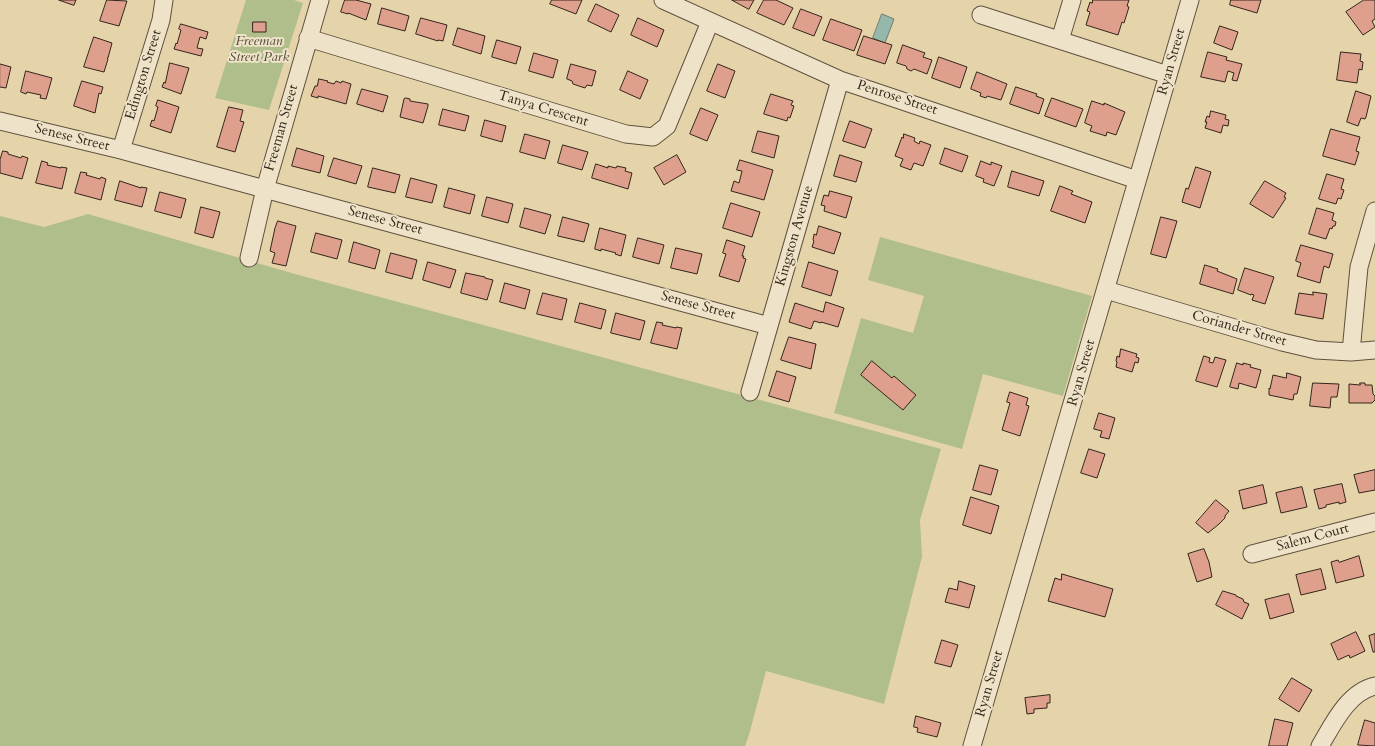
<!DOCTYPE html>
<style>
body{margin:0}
canvas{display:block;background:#e5d4aa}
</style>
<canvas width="1375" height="746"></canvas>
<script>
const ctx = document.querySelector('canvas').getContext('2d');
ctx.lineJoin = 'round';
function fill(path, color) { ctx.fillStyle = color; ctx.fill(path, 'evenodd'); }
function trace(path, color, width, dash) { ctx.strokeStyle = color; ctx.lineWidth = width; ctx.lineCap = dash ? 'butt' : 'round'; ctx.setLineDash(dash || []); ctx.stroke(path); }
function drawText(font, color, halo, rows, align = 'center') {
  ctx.font = font + ' Cardo,serif'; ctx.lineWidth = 4; ctx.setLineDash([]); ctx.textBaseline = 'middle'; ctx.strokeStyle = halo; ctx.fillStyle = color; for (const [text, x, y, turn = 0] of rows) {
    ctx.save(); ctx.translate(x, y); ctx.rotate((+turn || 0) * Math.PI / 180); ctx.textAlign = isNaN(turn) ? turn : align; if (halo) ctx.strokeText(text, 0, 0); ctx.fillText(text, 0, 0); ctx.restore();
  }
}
fill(new Path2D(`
 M246,0H294L303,3L269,110L215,98Z
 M88,214L295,274L941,449L920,520L922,557L884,704L766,671L749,735L745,746H0V216L44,227Z
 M880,237L1092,296L1063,396L983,374L962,449L834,413L861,318L913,333L924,296L868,280Z`), '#b0be8c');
const water = new Path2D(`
 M882,14L894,19L885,43L873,38Z`);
fill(water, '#96b8ab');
trace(water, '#6f7d71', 1);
const building = new Path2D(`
 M59,0H76L74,5Z
 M107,0L127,1L119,26L100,21Z
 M345,0H356L371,4L366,20L348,13V14L341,12Z
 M552,0H582L576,14L550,4Z
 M732,0H754L749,9Z
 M764,0H776L793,8L784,25L757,13Z
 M1093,0H1129L1127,6L1129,7L1124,23L1122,22L1118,35L1086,25L1090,12L1087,11L1090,2L1092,3Z
 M1231,0H1261L1257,13L1230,5Z
 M1364,0H1375V19L1372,21L1375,27L1363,35L1346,12Z
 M596,4L619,15L611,32L588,21Z
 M382,8L409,16L405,31L378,24Z
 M801,9L822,17L814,36L793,28Z
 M421,18L447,25L443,41L438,40V41L416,34Z
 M638,18L664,30L657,47L631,35Z
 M831,19L862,30L854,51L823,40Z
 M253,22H266V32H253Z
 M181,24L208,32L206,39L200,37L197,48L203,49L201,56L174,49L176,43L177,44L181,30L179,29Z
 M1220,26L1238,32L1232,50L1214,43Z
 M458,28L485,36L481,54L453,45Z
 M864,36L892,45L885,64L857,55Z
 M94,37L112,43L108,58H107L108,59L104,72L84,67Z
 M497,40L521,47L516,64L492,57Z
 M903,45L925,53L923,57L932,60L927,74L914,69L911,71L907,69L906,66L897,63Z
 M1208,52L1227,57L1226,60L1242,64L1237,81L1232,80L1234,73L1228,71L1225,82L1201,77Z
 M1341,52L1361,54L1360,61L1363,62L1362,70L1359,69L1357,83L1337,80Z
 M534,53L558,60L553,78L529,71Z
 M939,57L967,67L960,88L932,78Z
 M170,63L189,68L181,94L162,87L164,82L165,83Z
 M0,64L11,67L6,88L0,87Z
 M571,64L596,71L592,86L587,85L585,88L573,84L572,81L567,79Z
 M718,64L735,71L725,98L707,91Z
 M26,71L52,78L46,99L40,98L41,95L27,92L26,94L21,92Z
 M628,71L648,80L640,99L620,90Z
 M977,72L1007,84L1001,100L987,96L986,98L980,96L981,93L971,89Z
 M319,79L328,81L327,82L334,84L336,81L341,83L342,81L351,84L346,104L318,96V98L311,96L315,86H317Z
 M82,81L103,87L101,94L99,93L95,113L74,106Z
 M1016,87L1037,94L1036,96L1044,99L1039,114L1010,104Z
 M362,89L388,96L383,112L357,104Z
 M1356,91L1371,96L1366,117L1365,119L1361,118L1358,126L1347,122Z
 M771,94L793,101L791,105L794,106L790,118L788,117L787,121L764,114Z
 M406,98L410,99V101L428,104V106L423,123L400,117L404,99Z
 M1052,98L1083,109L1076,127L1045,116Z
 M158,100L179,107L171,133L150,126L152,120L154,121L158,107L156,106Z
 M1092,101L1104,105V103L1125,112L1116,135L1107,132L1106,136L1090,131L1092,126L1085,123Z
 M229,107L243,110L240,121L244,122L235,152L217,147Z
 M701,108L718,115L707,141L690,134Z
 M443,109L469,116L465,131L439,125Z
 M1211,111L1226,115L1225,119L1229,120L1228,126L1223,125L1221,133L1205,128L1207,122H1205L1207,116L1209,117Z
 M485,120L506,126L502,142L481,136Z
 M850,121L872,129L865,148L843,141Z
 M1331,129L1360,137L1356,151L1359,152L1355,165L1323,156Z
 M758,131L779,136L774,158L752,152Z
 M525,134L550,141L545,159L520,152Z
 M904,134L915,138L914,141L919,144L920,141L931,145L923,166L914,163L911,170L900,166L903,159L895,156L902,137L903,138Z
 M563,145L588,152L582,170L558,163Z
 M297,148L324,156L320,173L292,166Z
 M945,148L968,156L962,172L940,164Z
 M3,151L8,152V154L21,158L22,156L28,158L22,179L0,173V160Z
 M677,155L686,172L664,185L654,168Z
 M840,155L862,162L856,182L834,176Z
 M334,158L362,166L356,184L328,176Z
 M740,160L773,170L764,200L731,191L734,181L739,183L742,171L737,170Z
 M42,161L48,163L47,165L61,168V167L67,168L62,189L36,183Z
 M981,161L991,165V162L1002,166L994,186L983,182L984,179L976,176Z
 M596,164L608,168V166L616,168L617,166L626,168L625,171L632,173L628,189L592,178Z
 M1196,167L1211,172L1200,208L1182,202L1186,188L1188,189Z
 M373,168L400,175L395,193L368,187Z
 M1012,171L1044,181L1039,196L1008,187Z
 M81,172L87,173L86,175L100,179L101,177L106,179L101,200L75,193Z
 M1327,174L1344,179L1341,189L1344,190L1341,199L1338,198L1336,204L1319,199Z
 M411,178L437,185L432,203L406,197Z
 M120,181L141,188V187L147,188L142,207L115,200Z
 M1265,181L1286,193L1284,197L1286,198L1273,218L1250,204Z
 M1060,186L1073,191L1071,194L1092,202L1085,223L1051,211Z
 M449,188L475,195L470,214L444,207Z
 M830,191L852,197L846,218L824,211L825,206L821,205L824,195L828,196Z
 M160,192L186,199L181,218L155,211Z
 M487,197L513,204L508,223L482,216Z
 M731,203L760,212L752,237L723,228Z
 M201,207L220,212L213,238L195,233Z
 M525,208L551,215L545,234L520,227Z
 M1317,208L1334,213L1332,220L1336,222L1335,226H1333L1332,229L1330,228L1326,239L1309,234Z
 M563,217L589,224L584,242L558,236Z
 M1161,217L1177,221L1166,258L1151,254Z
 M278,221L296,226L286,266L272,263L275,253L270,251L275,228Z
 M819,226L841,233L834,254L812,247L814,241L813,240L814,234L816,235Z
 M600,228L626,235L621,256L615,254L616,253L601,249V251L595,249Z
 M316,233L342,240L337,259L311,252Z
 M638,238L664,245L659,264L633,257Z
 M727,240L745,246L742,256H744L743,258L746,259L739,282L719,276L726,254L723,253Z
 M354,242L380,250L375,269L349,262Z
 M1301,245L1333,254L1329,268L1324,266L1320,283L1297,276L1301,263L1296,261Z
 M676,248L702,254L697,274L671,268Z
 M391,253L417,260L412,279L386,272Z
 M428,262L456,270L450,288L423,280Z
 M809,262L838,271L831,296L802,287Z
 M1205,265L1218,269L1217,271L1237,279L1233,294L1200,284Z
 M1245,268L1274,277L1265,304L1252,300L1254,295L1251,294V295L1238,290Z
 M466,273L485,277V278L493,280L487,300L461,293Z
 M505,283L530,290L525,309L500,302Z
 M1313,292L1327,294L1323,319L1295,314L1299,293L1313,295Z
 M543,293L567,299L562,320L537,314Z
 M826,302L844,308L838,327L821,322V323L814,321L811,329L789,322L795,303L823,312Z
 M580,303L606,310L601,329L575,322Z
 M616,313L645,321L640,340L611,333Z
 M657,322L663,323L662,325L676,328V327L682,328L677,349L651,343Z
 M789,337L816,344L811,369L781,360Z
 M1121,349L1137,354L1136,357L1139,358L1138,363L1135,362L1132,372L1116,367L1117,362L1116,361L1117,356L1119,357Z
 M1204,356L1210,358L1209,362L1213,363L1215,357L1226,360L1217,387L1196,381Z
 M872,361L892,378L894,376L916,395L903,410L861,375Z
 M1237,363L1243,365V363L1251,365L1250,367L1261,370L1256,388L1239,383L1238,389L1230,387Z
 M777,371L796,377L789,402L769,396Z
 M1287,373L1301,377L1297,394H1294L1293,400L1269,395V388L1270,389L1273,375L1286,378Z
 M1313,383L1339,384L1337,397H1331L1330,408L1310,406Z
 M1360,383H1365V385H1372L1373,394L1375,396V400L1372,403H1349V384L1360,385Z
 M1010,392L1028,398L1026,405L1029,406L1020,436L1002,430L1010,403L1007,402Z
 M1099,413L1115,418L1109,439L1100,437L1102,431L1094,429Z
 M1089,449L1105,454L1097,478L1081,473Z
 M980,465L998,470L991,495L973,490Z
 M1375,470V490L1359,493L1354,475Z
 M1342,484L1346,502L1339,504V502L1326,505V507L1319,509L1314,490Z
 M1263,485L1267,503L1243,509L1239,491Z
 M1302,487L1307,507L1281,513L1276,493Z
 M971,497L999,506L991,534L963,525Z
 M1216,500L1229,511L1225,516V518L1219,524L1208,533L1196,523Z
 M1204,549L1209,562L1212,577L1197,582L1188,554Z
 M1359,556L1364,576L1336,583L1331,562L1338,560L1339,562Z
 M1321,569L1326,589L1301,595L1296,575Z
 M1062,574L1113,589L1105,617L1048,601L1055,578L1061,580Z
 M959,581L975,586L969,608L945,602L949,588L957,590Z
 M1223,591L1236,595V596L1243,599L1244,602L1249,604L1242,619L1216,605Z
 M1289,594L1294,612L1270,619L1265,600Z
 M1356,632L1365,651L1350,658L1349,655L1338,660L1331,644Z
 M1375,634V652H1373L1369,636Z
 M942,640L958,645L951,667L935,663Z
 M1292,678L1312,690L1299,712L1279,699Z
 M1050,695V703H1047V708L1034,709V713L1027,714L1025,698Z
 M916,716L941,723L937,737L917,732L918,728L914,727Z
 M1275,719L1293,723L1287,746H1269Z
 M1365,720L1375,723V746L1358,745Z`);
fill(building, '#de9f8d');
trace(building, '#34251a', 1);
const minor = new Path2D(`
 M663,0L840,80L1137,180
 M981,15L1168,75
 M308,38L626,134L653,137L667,126L710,22
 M1060,40L1072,0
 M0,121L121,150L769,326
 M121,150L161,20L164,0
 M249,258L265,189L320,0
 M1106,290L1282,342L1316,350L1351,352L1375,350
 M1351,352L1359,267L1375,211
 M750,392L840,80
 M1252,554L1375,522
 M972,746L1190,0
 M1320,746C1333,724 1348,692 1375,686`);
trace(minor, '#60513e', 19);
trace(minor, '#eee3c8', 17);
drawText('italic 14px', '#534b36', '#eee3c8', [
 ["Freeman",259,42],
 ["Street Park",259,58]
]);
drawText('14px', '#34251a', '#eee3c8', [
 ["Ryan Street",1172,62,-74],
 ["Edington Street",144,75,-73],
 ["Penrose Street",897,98,18],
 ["Tanya Crescent",543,109,17],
 ["Freeman Street",282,128,-74],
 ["Senese Street",72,138,14],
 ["Senese Street",385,221,15],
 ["Kingston Avenue",795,236,-74],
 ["Senese Street",698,306,15],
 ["Coriander Street",1239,329,16],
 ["Ryan Street",1082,373,-74],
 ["Salem Court",1313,538,-15],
 ["Ryan Street",990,684,-74]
]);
</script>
